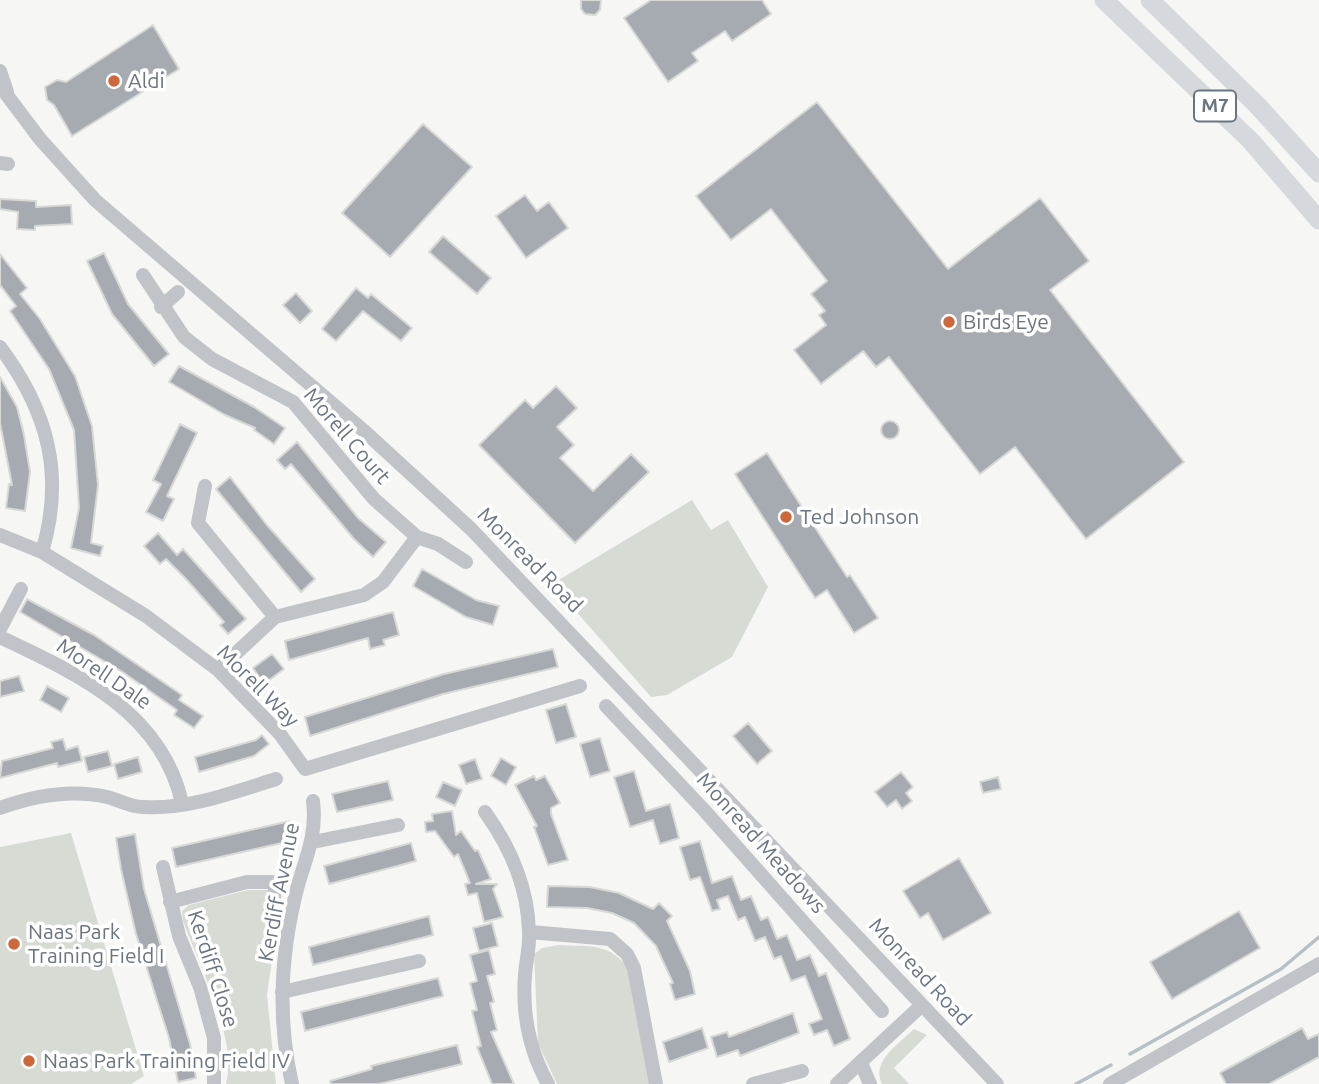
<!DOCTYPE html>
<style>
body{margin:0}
canvas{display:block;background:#f6f7f4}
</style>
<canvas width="1319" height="1084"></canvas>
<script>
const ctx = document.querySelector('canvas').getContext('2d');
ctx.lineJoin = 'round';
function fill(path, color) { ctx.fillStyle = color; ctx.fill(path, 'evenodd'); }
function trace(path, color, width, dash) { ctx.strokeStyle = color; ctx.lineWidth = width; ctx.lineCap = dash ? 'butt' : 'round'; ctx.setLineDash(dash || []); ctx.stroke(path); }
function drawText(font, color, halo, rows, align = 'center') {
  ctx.font = font + ' Ubuntu,sans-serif'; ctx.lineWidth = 7; ctx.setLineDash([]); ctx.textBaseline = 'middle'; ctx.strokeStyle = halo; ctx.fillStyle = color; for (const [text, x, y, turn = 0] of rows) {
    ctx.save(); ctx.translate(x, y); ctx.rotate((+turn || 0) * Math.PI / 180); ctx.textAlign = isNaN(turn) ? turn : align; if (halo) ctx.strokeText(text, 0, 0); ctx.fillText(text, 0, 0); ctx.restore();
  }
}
fill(new Path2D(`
 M692,500L711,530L728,520L768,587L732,657L667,695L651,697L552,584Z
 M71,833L144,1076L131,1084H0V847Z
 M248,890H268L269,900L280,904L267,995L276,1084H226C239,1042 198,962 183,921L182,911L189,905Z
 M558,945C590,947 612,942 630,972L650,1084H557L538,1043L534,954L542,948Z
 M914,1029L927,1035L894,1068L909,1084H882C871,1061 898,1045 914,1029Z`), '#d6dbd4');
trace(new Path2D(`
 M1130,1054L1281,969L1319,937
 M1076,1084L1111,1065`), '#b7c0c5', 3.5);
const building = new Path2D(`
 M581,0H601L600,10L595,15L585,14L581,9Z
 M651,0H762L771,14L732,41L725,31L692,53L698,61L668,82L624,18Z
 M153,25L179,69L72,136L54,105L47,100L45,87L57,80L66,82Z
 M817,102L948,269L1040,198L1089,261L1050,290L1184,462L1086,539L1015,447L980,474L889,357L876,367L863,351L821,384L794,350L826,325L819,315L825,311L811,294L827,281L771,209L731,240L696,196Z
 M423,124L472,167L390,257L342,213Z
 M525,195L537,211L549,202L568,228L526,258L496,216Z
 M0,199L36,201V207L71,205L72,224L35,226V230L17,229L18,212L0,209Z
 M443,236L491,278L477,294L429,252Z
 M104,253L128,304L169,354L154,366L112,314L87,261Z
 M0,254L27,288L20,294L40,319L75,376L92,426L98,485L91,543L103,546L100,556L71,548L79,508L74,430L49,369L10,311L16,306L0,285Z
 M356,288L368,298L371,294L412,328L401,341L363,311L336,341L322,329Z
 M296,293L312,311L300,323L283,305Z
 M179,366L254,407L285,428L274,444L254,430L255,428L225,415L169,382Z
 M0,377L17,407L24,435L30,472L25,511L6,508L9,484L12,485L0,423Z
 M556,386L577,408L557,427L574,445L560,458L593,491L631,454L649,472L575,543L479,445L525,400L533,408Z
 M881 430a9 9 0 1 1 18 0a9 9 0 1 1-18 0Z
 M180,424L197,433L167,496L174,499L163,521L146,512L161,484L153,480Z
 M297,442L358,518L386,542L373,557L354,539L291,464L285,469L277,460Z
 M767,453L847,577L850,575L878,618L854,633L827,590L815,598L735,474Z
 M230,477L266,524L315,579L301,592L216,489Z
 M158,533L177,555L183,549L246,619L228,634L220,625L224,622L186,579L166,559L160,564L144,546Z
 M422,569L476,600L499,606L493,625L466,617L413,586Z
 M27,599L94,635L182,695L179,700L203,716L194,728L174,715L177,710L121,671L20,612Z
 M393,612L399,635L383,640L385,645L370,649L368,638L289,660L285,641Z
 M553,649L558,667L443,694L310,736L305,717L444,674Z
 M272,654L284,669L264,684L253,668Z
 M19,676L24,691L0,697V681Z
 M47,686L69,698L61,712L40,700Z
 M566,704L576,737L556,743L546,710Z
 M748,723L772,751L757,764L733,736Z
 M262,735L269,744L254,756L199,772L195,757L256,740Z
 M600,738L610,771L590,777L580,744Z
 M63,739L66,750L78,746L82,761L58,767L57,763L0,778L2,761L53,748L51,742Z
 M108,751L112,766L88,772L84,757Z
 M138,757L142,772L118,779L114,764Z
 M501,758L516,767L506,785L491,776Z
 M475,759L482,779L466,784L459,765Z
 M634,771L646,811L670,804L679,838L660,844L653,820L630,827L614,777Z
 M901,772L913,787L906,793L912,801L902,809L896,800L887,807L875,792Z
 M534,776L536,780L545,776L560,803L551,808V814L568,860L548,865L534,827L537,826L515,785Z
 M998,777L1001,789L983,793L980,782Z
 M388,781L393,800L337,812L332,794Z
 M443,782L462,790L455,806L436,797Z
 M452,811L456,835L461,831L475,851L478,850L491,879L476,884H497L493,889L503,917L484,922L477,893L468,895L465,884L470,883L458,854L454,857L435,831L426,832L425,822L433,821L432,814Z
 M290,821L295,840L176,867L172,848Z
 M135,834L144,889L190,1044L196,1078L178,1082L169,1038L136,934L121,869L116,838Z
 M700,841L712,883L732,876L741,900L751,896L761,920L768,917L777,939L787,935L797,960L810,955L819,976L826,973L850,1039L834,1046L827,1030L814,1035L809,1024L822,1019L805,976L791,981L781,956L774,959L765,937L755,941L745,917L738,920L728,896L717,900L720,909L712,911L700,877L690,880L680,847Z
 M411,843L416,861L329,884L324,866Z
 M959,858L991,913L943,940L928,913L920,918L903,891Z
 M548,886L590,887L619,893L653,909L659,903L672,916L667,921L690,971L695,994L675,1000L670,984L673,983L656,946L634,923L612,913L587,908L547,907Z
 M1239,911L1260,948L1172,999L1150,962Z
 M429,916L433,935L313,965L309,947Z
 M492,923L498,946L479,951L473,928Z
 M489,950L495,974L487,976L494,1002L490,1003L497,1030L491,1032L514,1084H492L477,1047L481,1046L472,1011L477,1010L470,983L477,981L470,955Z
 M438,978L443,996L305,1031L301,1012Z
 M793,1013L799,1033L740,1056L738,1050L717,1057L711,1037L727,1032L729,1037Z
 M702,1028L708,1048L669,1062L663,1042Z
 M1302,1028L1308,1039L1319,1034V1057L1269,1084H1226L1220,1073L1223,1071Z
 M457,1045L462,1064L379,1084H331L330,1081L372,1069L371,1066Z`);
fill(building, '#a5abb1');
trace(building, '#d8d8d7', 2);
trace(new Path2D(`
 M0,71L7,92
 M0,86L40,139L95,200L363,430L471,529L997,1084
 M0,163L8,164
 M143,275L184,337L212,359L293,402L374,499L417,537L438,544L466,562
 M161,307L178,292
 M0,347C48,411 65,475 42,552
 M205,486L198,523L275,617
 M0,535L42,552L146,616L218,670L280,734L305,769L580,686
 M0,629L21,589
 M0,637C78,674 162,712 182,803
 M218,670L275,617L364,595L383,582L417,537
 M606,706L704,810L882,1011
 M0,808C33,796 71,789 107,797C119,800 130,807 143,807C187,810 235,792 276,779
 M485,812C511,848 528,887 529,932C530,946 526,961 525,975C522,1014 529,1050 548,1084
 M313,842L398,825
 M163,867L179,936L200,987L214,1038V1084
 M170,902L247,882H276L274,898
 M530,932L610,939L627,954L634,968L656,1084
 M282,992L419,961
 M861,1063L870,1084
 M292,1084C277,1019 281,950 298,885C307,855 317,833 313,801
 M753,1084L802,1071
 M837,1084L922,1005
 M1110,1084L1319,964`), '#c0c3c7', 14);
trace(new Path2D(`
 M1104,0L1251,141L1319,220
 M1150,0L1257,105L1319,173`), '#d5d8dc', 19);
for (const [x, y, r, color] of [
 [114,81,7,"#ce673c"],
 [949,322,7,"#ce673c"],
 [786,517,7,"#ce673c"],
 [14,944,7,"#ce673c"],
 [29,1061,7,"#ce673c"]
]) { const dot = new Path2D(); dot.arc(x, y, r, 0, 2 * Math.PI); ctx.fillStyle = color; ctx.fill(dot); trace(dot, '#fff', 2.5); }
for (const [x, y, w] of [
 [1215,106,42]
]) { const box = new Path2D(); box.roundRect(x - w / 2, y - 15.5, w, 31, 5); ctx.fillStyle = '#fff'; ctx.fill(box); trace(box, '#697581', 2); }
drawText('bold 19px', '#697581', null, [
 ["M7",1215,106]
]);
drawText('21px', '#697581', '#fff', [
 ["Aldi",128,81],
 ["Birds Eye",963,322],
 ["Ted Johnson",800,517],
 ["Naas Park",28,932],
 ["Training Field I",28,956],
 ["Naas Park Training Field IV",43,1061]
], 'left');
drawText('21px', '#697581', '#fff', [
 ["Morell Court",347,436,49],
 ["Monread Road",530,560,45],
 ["Morell Dale",104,674,34],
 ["Morell Way",258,686,45],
 ["Monread Meadows",761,843,48],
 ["Kerdiff Avenue",279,892,-79],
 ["Kerdiff Close",213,969,72],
 ["Monread Road",920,972,47]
]);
</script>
